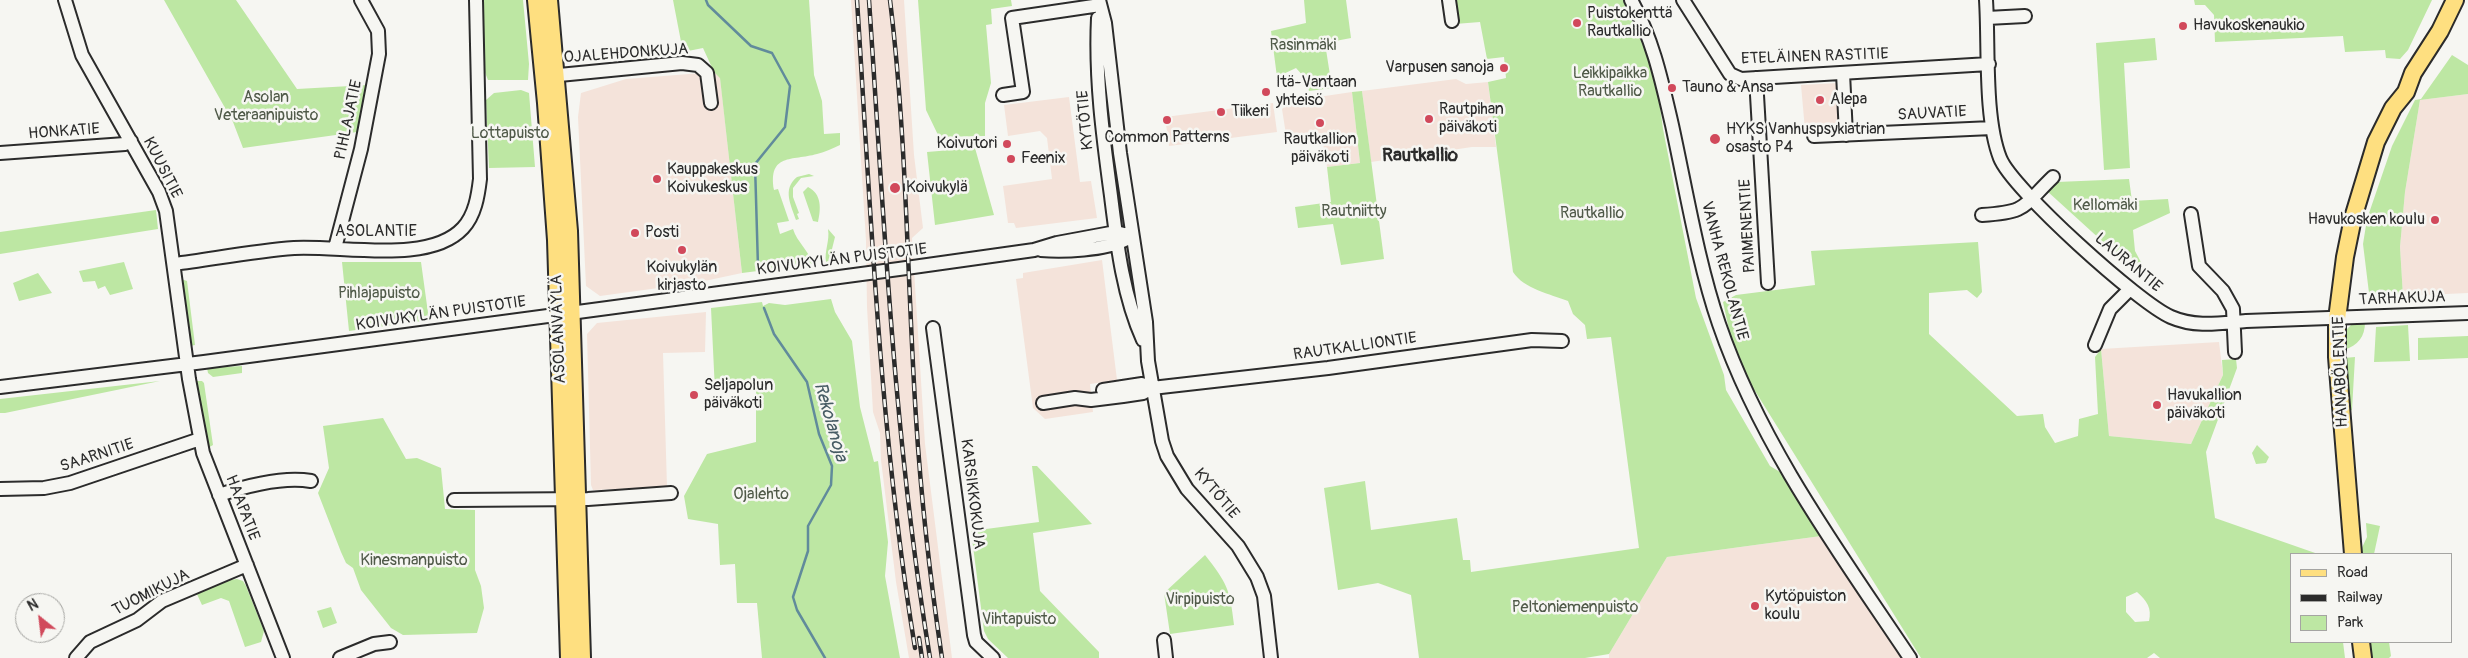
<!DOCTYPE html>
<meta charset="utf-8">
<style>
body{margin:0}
#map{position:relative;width:2468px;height:658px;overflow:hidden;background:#f6f6f2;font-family:Pangolin,sans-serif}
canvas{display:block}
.legend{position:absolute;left:2290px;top:553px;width:162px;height:90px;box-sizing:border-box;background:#f6f6f2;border:1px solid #a5a5a2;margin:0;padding:6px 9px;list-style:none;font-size:15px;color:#2b2b2b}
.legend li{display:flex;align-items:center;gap:10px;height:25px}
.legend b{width:25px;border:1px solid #a5a5a2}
.north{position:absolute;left:15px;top:593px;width:50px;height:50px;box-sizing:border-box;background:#f6f6f2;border:1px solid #a5a5a2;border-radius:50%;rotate:331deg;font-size:14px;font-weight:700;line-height:20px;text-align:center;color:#2b2b2b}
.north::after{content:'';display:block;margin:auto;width:18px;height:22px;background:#d1495b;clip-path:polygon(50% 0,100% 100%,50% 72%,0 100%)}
</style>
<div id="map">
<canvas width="2468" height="658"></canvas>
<ul class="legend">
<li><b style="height:6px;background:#fedf80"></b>Road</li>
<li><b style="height:6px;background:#2b2b2b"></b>Railway</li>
<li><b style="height:14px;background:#bde7a3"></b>Park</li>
</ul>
<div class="north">N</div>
</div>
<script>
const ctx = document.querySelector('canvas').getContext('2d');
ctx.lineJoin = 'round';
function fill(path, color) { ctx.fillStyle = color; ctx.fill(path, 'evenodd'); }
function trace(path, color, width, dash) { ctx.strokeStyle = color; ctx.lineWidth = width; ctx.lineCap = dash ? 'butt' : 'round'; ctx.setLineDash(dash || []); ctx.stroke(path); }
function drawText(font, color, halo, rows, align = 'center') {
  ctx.font = font + ' Pangolin,sans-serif'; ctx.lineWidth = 5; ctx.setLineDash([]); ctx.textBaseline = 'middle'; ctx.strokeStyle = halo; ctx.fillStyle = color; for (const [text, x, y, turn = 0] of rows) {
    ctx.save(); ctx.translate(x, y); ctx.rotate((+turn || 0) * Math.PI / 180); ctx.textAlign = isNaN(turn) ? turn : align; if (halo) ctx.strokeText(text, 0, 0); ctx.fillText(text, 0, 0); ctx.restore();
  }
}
fill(new Path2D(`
 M851,0H904L914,155L923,228L912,238L925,444L952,658H909L896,582L881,460L880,433L873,412L867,307L866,241Z
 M714,72L720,77L742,273L695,283L600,296L586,286L578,117L581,93L626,79Z
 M1456,79L1466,84L1488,82L1496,147H1472L1371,162L1362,91Z
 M1838,83L1840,129L1805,130L1801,85Z
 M1352,92L1360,163L1327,167L1322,137L1287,141L1282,109L1291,101Z
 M2468,94V293L2403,296L2400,247L2405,192L2420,100Z
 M1069,97L1080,182L1091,181L1097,218L1016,228L1014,223H1008L1003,186L1052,179L1047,138L1040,131L1008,136L1004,105Z
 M1273,103L1277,132L1169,146L1165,117Z
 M1102,260L1117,380L1090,384L1093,412L1045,419L1033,408L1016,279L1023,278V273Z
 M706,312L705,352L663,353L667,487L593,490L591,485L587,334L597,323Z
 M2219,342L2223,375L2191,444L2109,436L2101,349Z
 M1821,536L1905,658H1609V654L1667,557Z`), '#f4e3da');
fill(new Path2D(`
 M164,0H236L297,89L368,85L357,132L243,148L233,122Z
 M483,0H523L529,64L528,80H488L484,70Z
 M673,0H809L814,75L822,101L824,134L840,133V145C833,148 825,152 817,154C792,161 768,153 774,190L778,189L789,221L777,223L780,234L793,229C797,242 809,251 813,264L742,273L720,78L714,72L703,48L683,52Z
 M918,0H1011L1012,6L991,9L992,24L986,25L991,83L985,103V136L939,137L926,110Z
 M1304,0H1346L1351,38L1325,43L1332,88L1309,91L1305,78L1296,68L1277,77L1271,31L1306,23Z
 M1452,0H1623L1646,52L1657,84L1663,129L1696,298L1724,375L1726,390L1770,466L1780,472L1821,536L1667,557L1609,654L1585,658H1419L1411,595L1378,583L1338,590L1324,488L1365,481L1371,530L1457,518L1463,560H1470L1471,572L1639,548L1611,337L1587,339L1585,325L1573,314L1568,301C1550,294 1524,289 1513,272L1488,82L1506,78L1504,57L1487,59L1480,22L1455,24Z
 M2194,0H2432L2408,50L2400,59L2386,58L2385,50L2345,52L2343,36L2215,42L2214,15L2205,5H2195Z
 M2155,38L2157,60L2124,63L2130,168L2104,170L2096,43Z
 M2452,55L2468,65V94L2420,100L2405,192L2400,247L2403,296L2369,293L2363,244L2367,219L2392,146L2415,100L2421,99Z
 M521,90L529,93L535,167L489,168L486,100L494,93Z
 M1362,91L1384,259L1341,265L1333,224L1298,228L1295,207L1331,202L1327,167L1360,163L1352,92Z
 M975,148L994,215L935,225L927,152Z
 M809,174L814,176L801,178L793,188V197L799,213L797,214L799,219L796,220C791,205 782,189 797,177Z
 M2129,179L2132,201L2168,199L2170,213L2133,230L2135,251L2143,266L2113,251L2047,191L2057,182Z
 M808,187C822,194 821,209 818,222L813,221L803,192Z
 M156,210L158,229L0,254V232Z
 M828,229L835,237L829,261L826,262C824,251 830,241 828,229Z
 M1978,242L1982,292L1977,298L1967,290L1929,293V334L2017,416L2043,414L2045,427L2055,443L2078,436L2079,419L2098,414L2095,357L2101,349L2109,436L2191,444L2223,375L2222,360L2236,359L2237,368L2206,452L2215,518L2318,554H2292V642H2343L2345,658H2160L2154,653L2147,658H1921L1747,378L1731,339L1723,302L1736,295L1815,285L1811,251ZM2137,592C2147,601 2152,608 2149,621L2135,622L2126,612V597Z
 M124,262L133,289L110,295L105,286L98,289L95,281L83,282L79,271Z
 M342,262H421L429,320L349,331Z
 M38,273L52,293L19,301L13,283Z
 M181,279L187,281L195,345L190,346Z
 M831,299L835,312L852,341L860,407L874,462L878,461L888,542L885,576L900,658H762L757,603H737L735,564L720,565L718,524L688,519L684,496L707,454L756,442V388L715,391L711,308L762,302L763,306L769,303L785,305Z
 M2354,322H2365C2365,337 2358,345 2344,350L2345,331Z
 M2408,325L2410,361L2374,362L2376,327Z
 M2468,336V358L2418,360V338Z
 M2355,357L2352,410L2347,412L2344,358Z
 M242,366V373L213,377L208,373L207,368Z
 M160,381L5,413H0V399Z
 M195,381H202L204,383L213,445L208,448Z
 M383,418L406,459L417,458L441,468L445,509L475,510V570L481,586L484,608L477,633L403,635L391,628L361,590L353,568L346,563L341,552L318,493L329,468L323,426Z
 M2257,445L2269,457L2266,463L2256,464L2252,453Z
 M1032,466H1037L1092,524L1033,533L1040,591L1099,652V658H1008L988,639L984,631L971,531L1039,522Z
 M2366,523L2380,526L2374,554H2359L2367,537Z
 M1205,555C1227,583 1230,589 1234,625L1170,634L1164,593Z
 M237,579L243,581L246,586L264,631L261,642L245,647L229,601L221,598L202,605L196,592L224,581Z
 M331,607L337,623L323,628L317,611Z
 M2367,642H2389L2391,656L2389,658H2369Z`), '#bde7a3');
trace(new Path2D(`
 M706,0L708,5L751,46L772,53L790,86L785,127L755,164L758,267
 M764,308L774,334L807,382L819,434L832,466L831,485L808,526V551L793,597L797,610L825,658`), '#618b9b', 2.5);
const minor = new Path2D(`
 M65,0L82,55L159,192L166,211L189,379L203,453L283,658
 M1099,0L1105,23L1120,153L1146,322L1148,361L1162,441L1167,456L1187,489L1238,546L1257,577L1264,596L1271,658
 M1449,0L1452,21
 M1631,0C1653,39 1662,82 1672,125C1686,189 1698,263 1719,324C1761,446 1839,552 1910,658
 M1683,0L1730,74L1741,79L1989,64
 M1986,0C1989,46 1984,117 2000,158C2012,189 2140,304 2171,317C2196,328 2221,323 2246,321L2468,313
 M1098,18C1095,78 1103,137 1111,196C1117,244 1123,296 1143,340
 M1987,18L2025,16
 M1843,73L1846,135
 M549,76L682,63L698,65L707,73L711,103
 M1756,78L1768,283
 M1003,95L1023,92L1012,18L1100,5
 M1814,136L1992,128
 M0,153L125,144L131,141
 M2191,214L2199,266L2223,291L2233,309L2235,352
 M1982,215C2028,212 2022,207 2053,177
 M335,248L361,149L379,54L378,31L361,0
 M1041,250C1063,252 1105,250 1125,240
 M174,264C213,259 254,251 294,248C341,245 429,265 463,228C475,215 478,196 480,179L476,0
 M933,328L974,635L976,642L993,658
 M2095,345L2110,309L2130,289
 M0,387L204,362L899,269L1034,250L1057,243L1116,232L1132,236
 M1103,390L1142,384L1152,388
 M1043,403L1075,398L1091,400L1123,396L1143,393L1152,388L1328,368L1532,340L1562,341
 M0,489L44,488L70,483L200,439
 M219,495C246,486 282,476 311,481
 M454,500L588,499L671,493
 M1164,640L1166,658
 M76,658L90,642L137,620L162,601L247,565
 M340,658L374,644L390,642`);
const major = new Path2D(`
 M536,0L546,103L556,240L569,658
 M549,0L569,231L582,658
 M2353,554L2337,357V319L2345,257L2353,218L2376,142L2393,108L2406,92L2413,73L2440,31L2455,0
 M2361,642L2363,658`);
trace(minor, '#2b2b2b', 16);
trace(major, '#2b2b2b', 20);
trace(minor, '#f6f6f2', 12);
trace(major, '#fedf80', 16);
const rail = new Path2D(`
 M857,0C871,217 880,434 915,648
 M869,0C884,220 894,440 930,658
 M890,0C907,139 907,279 916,418C921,498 930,578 942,658
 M919,638L922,658`);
trace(rail, '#2b2b2b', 4.5);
trace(rail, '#f6f6f2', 2.5, [8]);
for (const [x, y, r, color] of [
 [1577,23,5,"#d1495b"],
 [2183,26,5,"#d1495b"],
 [1504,68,5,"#d1495b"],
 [1672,88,5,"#d1495b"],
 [1266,92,5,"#d1495b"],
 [1820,100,5,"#d1495b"],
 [1221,112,5,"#d1495b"],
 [1429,119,5,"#d1495b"],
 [1167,120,5,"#d1495b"],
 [1320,123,5,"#d1495b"],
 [1715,139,6,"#d1495b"],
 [1007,144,5,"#d1495b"],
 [1011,159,5,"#d1495b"],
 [657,179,5,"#d1495b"],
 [895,188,6,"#d1495b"],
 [2435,220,5,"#d1495b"],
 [635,233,5,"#d1495b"],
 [682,250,5,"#d1495b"],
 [694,395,5,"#d1495b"],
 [2157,405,5,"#d1495b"],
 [1755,606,5,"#d1495b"]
]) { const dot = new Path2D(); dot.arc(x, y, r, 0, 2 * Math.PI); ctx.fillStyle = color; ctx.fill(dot); trace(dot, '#f6f6f2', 2); }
drawText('16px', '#2b2b2b', '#f6f6f2', [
 ["Puistokenttä",1587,14],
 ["Rautkallio",1587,32],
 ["Havukoskenaukio",2193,26],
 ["Varpusen sanoja",1494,68,"right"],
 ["Itä-Vantaan",1276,83],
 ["yhteisö",1276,101],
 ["Tauno & Ansa",1682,88],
 ["Alepa",1830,100],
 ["Rautpihan",1439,110],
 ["päiväkoti",1439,128],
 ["Tiikeri",1231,112],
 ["HYKS Vanhuspsykiatrian",1726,130],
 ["osasto P4",1726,148],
 ["Common Patterns",1167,138,"center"],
 ["Rautkallion",1320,140,"center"],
 ["päiväkoti",1320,158,"center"],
 ["Koivutori",997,144,"right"],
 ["Feenix",1021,159],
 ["Kauppakeskus",667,170],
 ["Koivukeskus",667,188],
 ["Koivukylä",906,188],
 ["Havukosken koulu",2425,220,"right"],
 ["Posti",645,233],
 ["Koivukylän",682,268,"center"],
 ["kirjasto",682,286,"center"],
 ["Seljapolun",704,386],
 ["päiväkoti",704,404],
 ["Havukallion",2167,396],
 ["päiväkoti",2167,414],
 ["Kytöpuiston",1765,597],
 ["koulu",1765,615]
], 'left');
drawText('16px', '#505a49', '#f6f6f2', [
 ["Rasinmäki",1303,46],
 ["Leikkipaikka",1610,74],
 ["Rautkallio",1610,92],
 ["Asolan",266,98],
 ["Veteraanipuisto",266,116],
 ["Lottapuisto",510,134],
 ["Kellomäki",2105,206],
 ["Rautniitty",1354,212],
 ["Rautkallio",1592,214],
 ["Pihlajapuisto",379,294],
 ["Ojalehto",761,495],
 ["Kinesmanpuisto",414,561],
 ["Virpipuisto",1200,600],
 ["Peltoniemenpuisto",1575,608],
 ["Vihtapuisto",1019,620]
]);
drawText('16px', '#2b2b2b', '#f6f6f2', [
 ["OJALEHDONKUJA",626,54,-4],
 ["ETELÄINEN RASTITIE",1815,57,-2],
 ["SAUVATIE",1932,114,-3],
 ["PIHLAJATIE",349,120,-78],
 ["KYTÖTIE",1086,120,-95],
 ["HONKATIE",64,132,-4],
 ["KUUSITIE",162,168,63],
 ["PAIMENENTIE",1748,226,-93],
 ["ASOLANTIE",376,232],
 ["KOIVUKYLÄN PUISTOTIE",842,260,-7],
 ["LAURANTIE",2128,263,40],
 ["VANHA REKOLANTIE",1724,271,75],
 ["TARHAKUJA",2402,299,-2],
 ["KOIVUKYLÄN PUISTOTIE",441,314,-8],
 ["ASOLANVÄYLÄ",559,329,-92],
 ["RAUTKALLIONTIE",1355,347,-8],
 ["HANABÖLENTIE",2341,372,-92],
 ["SAARNITIE",97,456,-18],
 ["KARSIKKOKUJA",972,494,83],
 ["KYTÖTIE",1216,494,50],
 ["HAAPATIE",242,508,69],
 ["TUOMIKUJA",151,593,-27]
]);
drawText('italic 18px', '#465b63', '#f6f6f2', [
 ["Rekolanoja",830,422,74]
]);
drawText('bold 19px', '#2b2b2b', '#f6f6f2', [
 ["Rautkallio",1420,156]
]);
</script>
